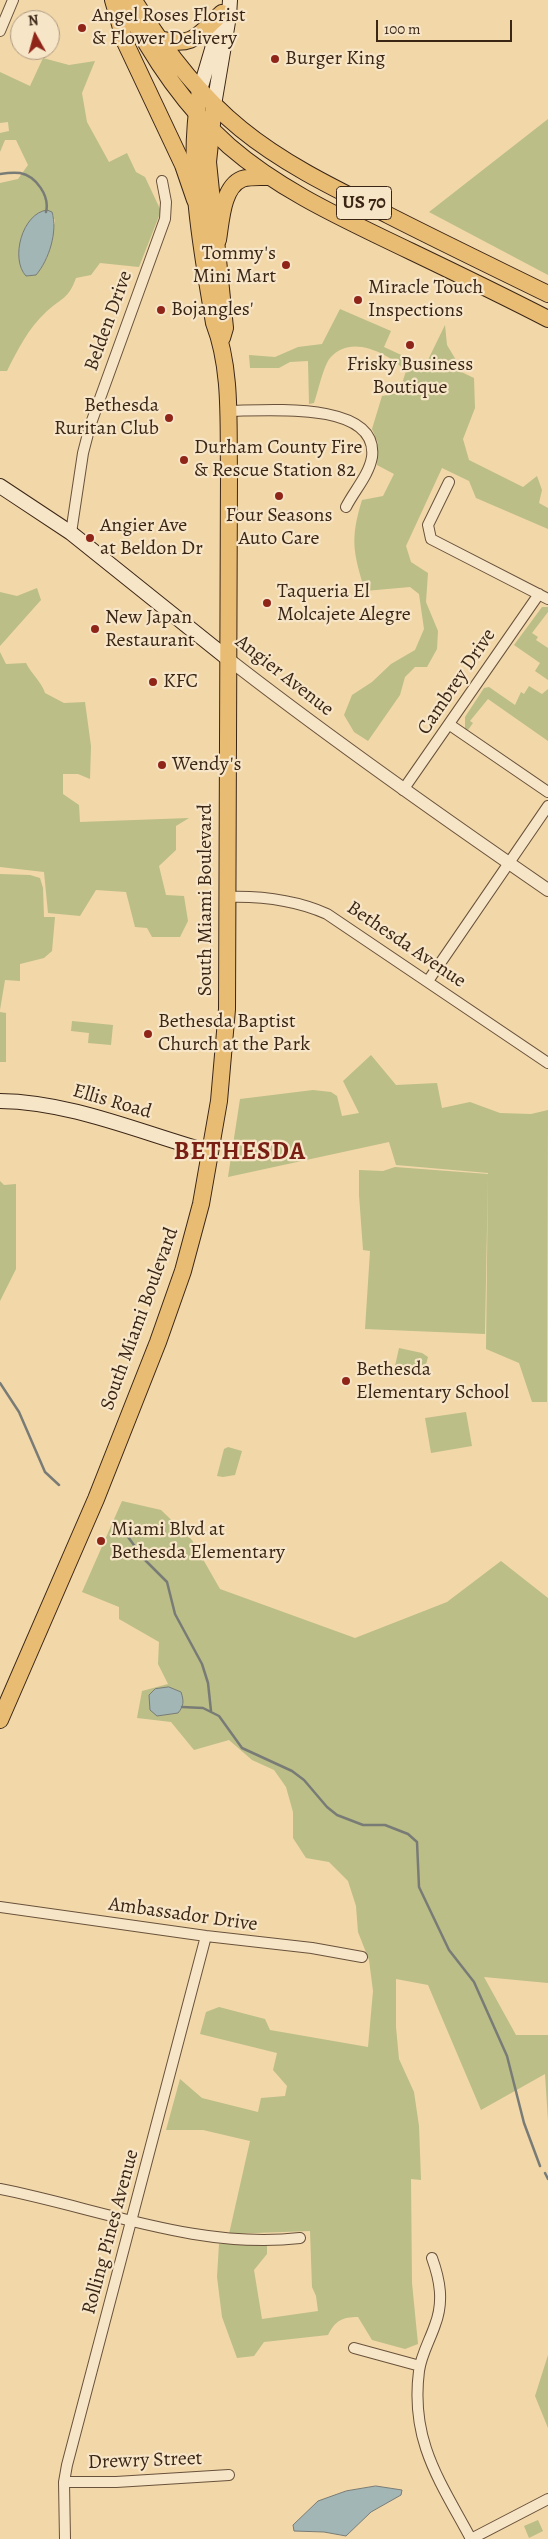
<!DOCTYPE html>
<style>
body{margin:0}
#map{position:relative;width:548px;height:2539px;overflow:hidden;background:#f2d7a9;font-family:Alegreya,serif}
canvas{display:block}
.north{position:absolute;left:10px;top:10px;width:50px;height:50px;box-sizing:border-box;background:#f7e5c7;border:1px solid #ac9980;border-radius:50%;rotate:353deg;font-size:14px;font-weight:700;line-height:20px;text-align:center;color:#3b2616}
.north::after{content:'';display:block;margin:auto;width:18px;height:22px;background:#8f2418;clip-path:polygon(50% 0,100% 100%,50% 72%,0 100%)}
.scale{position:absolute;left:376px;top:20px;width:136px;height:22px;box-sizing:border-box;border:2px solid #3b2616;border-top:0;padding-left:6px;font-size:15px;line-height:18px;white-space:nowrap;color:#3b2616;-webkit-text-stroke:4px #f7e5c7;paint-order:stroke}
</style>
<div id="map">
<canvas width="548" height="2539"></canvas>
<div class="north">N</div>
<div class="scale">100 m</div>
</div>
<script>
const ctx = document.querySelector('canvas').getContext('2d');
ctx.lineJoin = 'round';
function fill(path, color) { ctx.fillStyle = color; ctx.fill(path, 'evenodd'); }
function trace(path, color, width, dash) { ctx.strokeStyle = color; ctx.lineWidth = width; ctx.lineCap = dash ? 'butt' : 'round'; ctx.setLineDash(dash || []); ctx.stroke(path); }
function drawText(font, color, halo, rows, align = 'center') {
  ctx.font = font + ' Alegreya,serif'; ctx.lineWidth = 4.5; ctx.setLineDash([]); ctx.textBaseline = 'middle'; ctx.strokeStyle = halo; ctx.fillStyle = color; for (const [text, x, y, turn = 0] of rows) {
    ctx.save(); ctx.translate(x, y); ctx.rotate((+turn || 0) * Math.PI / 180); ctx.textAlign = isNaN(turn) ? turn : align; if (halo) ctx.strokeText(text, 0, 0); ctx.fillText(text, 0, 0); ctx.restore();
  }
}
fill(new Path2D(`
 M43,58L69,65L95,61L82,93L87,122L109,162L127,153L136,172L145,177L161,211L139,267L100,263L91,275L76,278C68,300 62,297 46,312C28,329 18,349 7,371H0V183L18,179L28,165L16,140H5L0,152V133L9,131L8,122L0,123V72L30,86ZM52,212L55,221L46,260Z
 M548,119V275L429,212Z
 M340,309L391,331L384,347L425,366L445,325L447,345L456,360L453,368L474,378L475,408L463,439L469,460L523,487L537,476L542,490L539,503L548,508V529L476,498L469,481L442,468L406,546L411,562L428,573L426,602L438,631L437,649L427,667H415L405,677L400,695L368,741L354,732L344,715L352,695L372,682L391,664L415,650L424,629L419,594L410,587L365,591C353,552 350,539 362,500L383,496L394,474L377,465L378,443L372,429L382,396L399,393L406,371C389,354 351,333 330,358C323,367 318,392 314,403L309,404L308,361L290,362L279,368H250L249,355L275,357L298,347L322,344Z
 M37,588L41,600L0,646V592L17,596Z
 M542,607H548V612L532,633L538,637L536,640L548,648V680L535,671L540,663L514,645Z
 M0,652L6,664L26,663C32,675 41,681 45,693L64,703L85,702L91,746L90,779L78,774H63V794L79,805L80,822L189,818L176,826V850L159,866L166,895L184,896L188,921L180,937H152L147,928L135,927L126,892L96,890L80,916L48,913L44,872L0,867Z
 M529,686L542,694L548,689V741L488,699L470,721L473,723L468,730L465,729V717L484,688L489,687L515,705L521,692L524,694Z
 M0,874L30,875L40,878L43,888L44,917H55L52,951L44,958L20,964V981L5,980L0,1010Z
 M0,1012L6,1013V1062H0Z
 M72,1021L113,1025L111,1045L88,1043L89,1033L71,1031Z
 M371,1055L396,1085L437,1083L442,1108L470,1102L500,1113L531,1114L548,1110L547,1402H532L519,1363L486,1349L488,1173L396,1165L389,1142L228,1177L240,1099L313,1090L331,1092L337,1096L342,1116L359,1113L343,1081Z
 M395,1167L488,1174L485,1334L365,1329L370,1251L363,1250L359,1195V1170L383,1171Z
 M0,1181L4,1185L16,1184V1269L0,1301Z
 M399,1348L422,1353L428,1357L425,1368L418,1371L395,1366Z
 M466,1412L472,1446L431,1453L425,1418Z
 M228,1447L242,1451L235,1475L223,1477L217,1476L224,1449Z
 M122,1501L161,1510L192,1540L220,1589L355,1638L447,1602L501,1561L548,1598V1983L484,1977L516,2035H548V2121L545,2074L481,2110L428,1985L396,1979V2027L399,2059L414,2092L419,2126L421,2180L411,2179L412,2283L418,2344L405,2349L372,2340L358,2317C342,2317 335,2321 328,2335L264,2342L254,2356L237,2358L222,2317L217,2277L219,2244H267V2254L254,2270L262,2319L318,2311L316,2296L312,2287L310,2231L229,2234L250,2141L203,2130H166L180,2079L202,2098L258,2112L261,2098L285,2096L287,2086L273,2070L277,2053L200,2034L206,2012L219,2007L265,2019L270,2030L368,2047L373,1991L369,1960L358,1932L356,1906L348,1881L329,1862L306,1858L293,1838V1812L286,1787L274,1770L252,1760L229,1740L194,1750L171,1722L137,1718L142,1691L168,1684L158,1664L159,1642L119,1619V1607L82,1592Z
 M548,2355V2428L535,2396Z
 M538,2520L543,2531L529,2538L524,2526Z`), '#bbbe87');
const water = new Path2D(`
 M47,210L52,212C58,231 49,260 36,275L26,276C10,259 22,213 47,210Z
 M169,1687L181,1692C184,1701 184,1706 178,1713L157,1716L150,1710L149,1695L155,1689Z
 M376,2486L402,2490L401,2495L371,2512L346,2536L324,2532L294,2531L293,2525L318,2501L346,2491Z`);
fill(water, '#a2b6b6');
trace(water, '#797c76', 1);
trace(new Path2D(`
 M0,174C6,173 13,172 20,173C36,176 50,196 46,212
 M0,1383L19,1412L45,1472L59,1485
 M123,1530L144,1559L167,1582L175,1614L202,1664L208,1683L211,1711
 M182,1707L203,1708L219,1716L242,1748L292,1771L304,1780L327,1807L337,1815L363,1825H385L408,1834L417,1842L419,1887L449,1950L474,1982L507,2056L524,2123L540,2166
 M545,2173L548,2179`), '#797c76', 2.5);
const minor = new Path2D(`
 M0,31L13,0
 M227,411C261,411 379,399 372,457C369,475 354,491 346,507
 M449,482L428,525L431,539L548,599
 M71,533L83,453L90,426L165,219L166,202L162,181
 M450,725L548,792
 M403,790L539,594
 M228,897C262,896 295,900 327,914L548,1063
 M428,981L548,806
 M0,1907L206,1936L312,1948L362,1957
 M0,2189C97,2208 200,2250 300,2238
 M432,2258C440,2280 444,2302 435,2325C430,2340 421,2355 419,2371C410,2441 440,2481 471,2539
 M354,2348L420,2366
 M64,2482H116L229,2475
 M65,2539L64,2482L67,2465L206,1936
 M471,2539L548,2499`);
const tertiary = new Path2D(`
 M227,658C331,739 439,815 548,890`);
const secondary = new Path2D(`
 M200,90L223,12
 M214,105L229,16L230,0
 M0,486L71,533L227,658
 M0,1101C72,1102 141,1133 210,1152`);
const primary = new Path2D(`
 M214,105L208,162L225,328L222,338
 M0,1720L96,1499L158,1342L183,1271L201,1204L219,1101L227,1009L229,473C228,425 232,369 214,323C201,244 186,171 200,90`);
const trunk = new Path2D(`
 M113,0L125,42L183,165L195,200
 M123,0C150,55 183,105 229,146C275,186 331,213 385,239C439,265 494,291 548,319
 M135,2C164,49 198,94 241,129C285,165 338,190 388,215C441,242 495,268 548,294
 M159,39C194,48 198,35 222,13
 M218,240C221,223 222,187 242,179C250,176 261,177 270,177`);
trace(minor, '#69523b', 12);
trace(tertiary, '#69523b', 14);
trace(secondary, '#3b2616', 16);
trace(primary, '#3b2616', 18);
trace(trunk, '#3b2616', 18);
trace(minor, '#f7e5c7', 10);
trace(tertiary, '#f7e5c7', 12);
trace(secondary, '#f7e5c7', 14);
trace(primary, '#e9bc74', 16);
trace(trunk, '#e9bc74', 16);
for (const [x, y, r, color] of [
 [82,28,5,"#8f2418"],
 [275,59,5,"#8f2418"],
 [286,265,5,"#8f2418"],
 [358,300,5,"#8f2418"],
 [161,310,5,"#8f2418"],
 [410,345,5,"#8f2418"],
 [169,418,5,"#8f2418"],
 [184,460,5,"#8f2418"],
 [279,496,5,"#8f2418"],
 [90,538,5,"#8f2418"],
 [267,603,5,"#8f2418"],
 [95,629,5,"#8f2418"],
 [153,682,5,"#8f2418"],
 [162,765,5,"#8f2418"],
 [148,1034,5,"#8f2418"],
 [346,1381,5,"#8f2418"],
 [101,1541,5,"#8f2418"]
]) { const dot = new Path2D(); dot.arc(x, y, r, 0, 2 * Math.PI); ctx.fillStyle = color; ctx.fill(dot); trace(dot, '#f7e5c7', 2); }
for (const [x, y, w] of [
 [364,203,55]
]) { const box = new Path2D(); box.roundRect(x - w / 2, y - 16.5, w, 33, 4); ctx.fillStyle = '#f7e5c7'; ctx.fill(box); trace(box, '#3b2616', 1); }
drawText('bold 19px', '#3b2616', null, [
 ["US 70",364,203]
]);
drawText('20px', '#3b2616', '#f7e5c7', [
 ["Angel Roses Florist",92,16],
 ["& Flower Delivery",92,39],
 ["Burger King",285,59],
 ["Tommy's",276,254,"right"],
 ["Mini Mart",276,277,"right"],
 ["Miracle Touch",368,288],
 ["Inspections",368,311],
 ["Bojangles'",171,310],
 ["Frisky Business",410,365,"center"],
 ["Boutique",410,388,"center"],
 ["Bethesda",159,406,"right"],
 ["Ruritan Club",159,429,"right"],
 ["Durham County Fire",194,448],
 ["& Rescue Station 82",194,471],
 ["Four Seasons",279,516,"center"],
 ["Auto Care",279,539,"center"],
 ["Angier Ave",100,526],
 ["at Beldon Dr",100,549],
 ["Taqueria El",277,592],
 ["Molcajete Alegre",277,615],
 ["New Japan",105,618],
 ["Restaurant",105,641],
 ["KFC",163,682],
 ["Wendy's",172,765],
 ["Bethesda Baptist",158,1022],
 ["Church at the Park",158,1045],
 ["Bethesda",356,1370],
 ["Elementary School",356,1393],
 ["Miami Blvd at",111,1530],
 ["Bethesda Elementary",111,1553]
], 'left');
drawText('20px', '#3b2616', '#f7e5c7', [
 ["Belden Drive",109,321,-70],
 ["Angier Avenue",284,676,38],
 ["Cambrey Drive",457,682,-56],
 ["South Miami Boulevard",206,900,-90],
 ["Bethesda Avenue",406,945,34],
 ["Ellis Road",112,1102,16],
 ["South Miami Boulevard",140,1319,-70],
 ["Ambassador Drive",183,1915,8],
 ["Rolling Pines Avenue",111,2232,-75],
 ["Drewry Street",145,2461,-2]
]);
ctx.letterSpacing = '1px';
drawText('bold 25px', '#7a1f14', '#f7e5c7', [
 ["BETHESDA",240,1153]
]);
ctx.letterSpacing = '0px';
</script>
